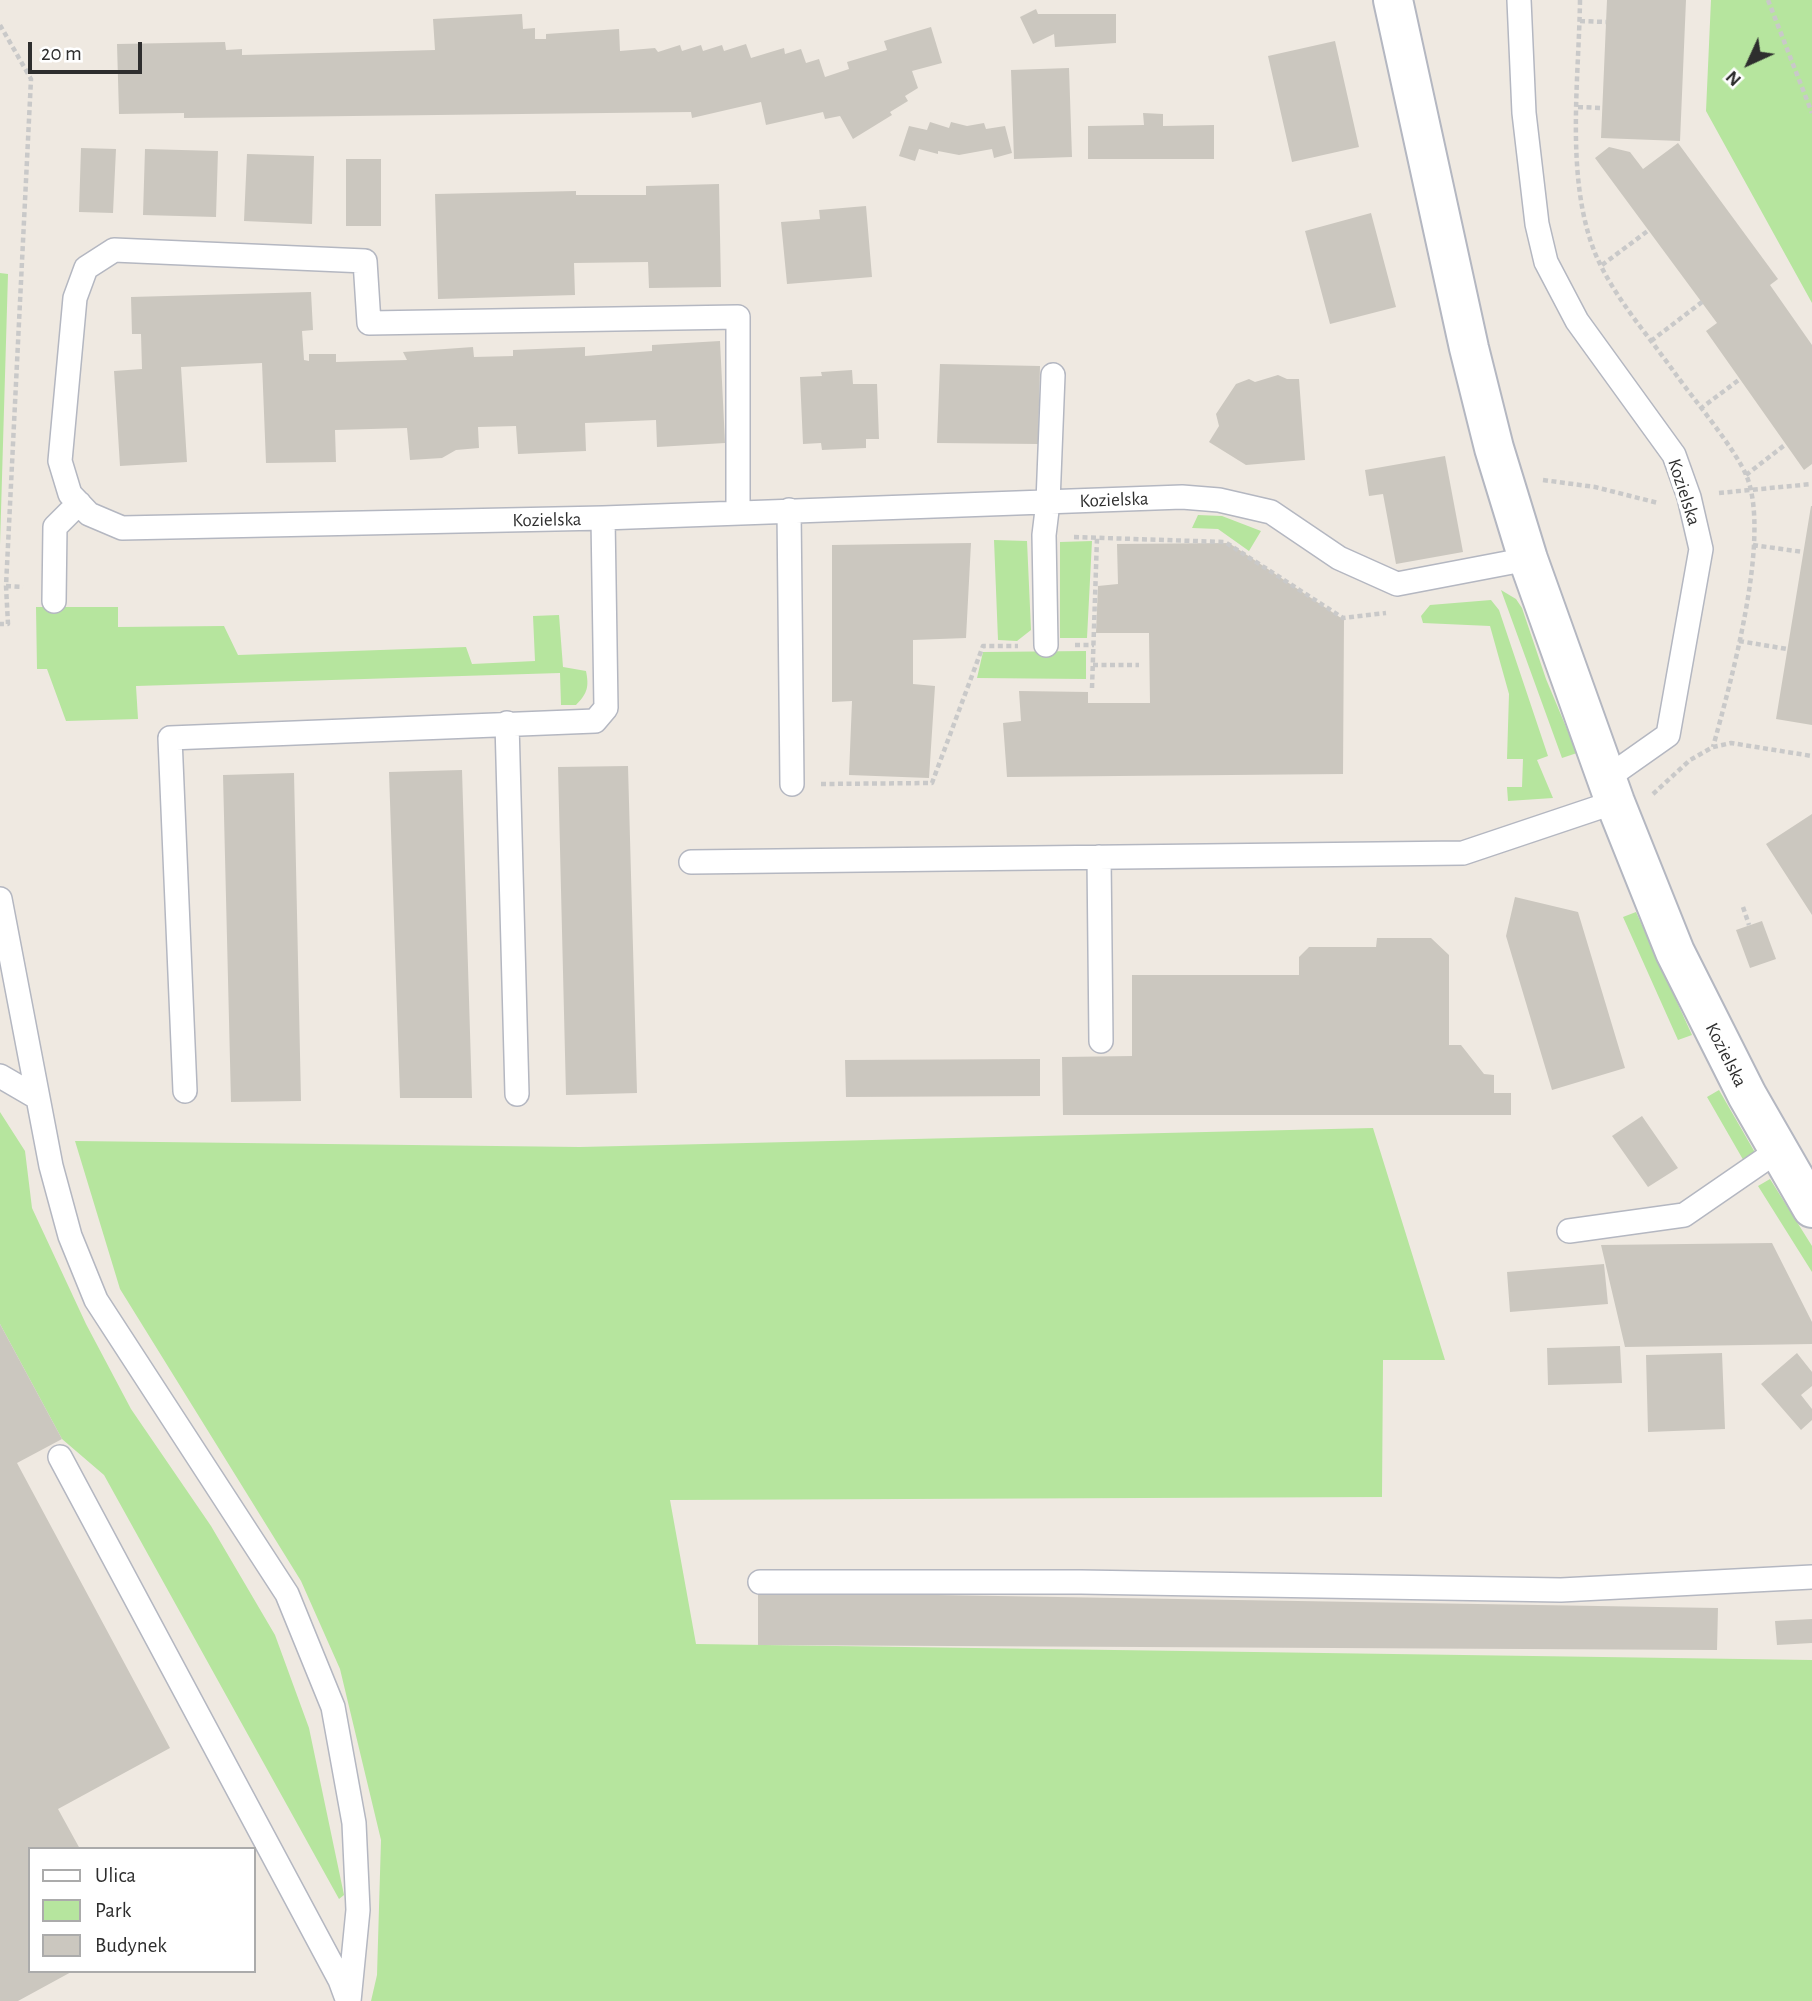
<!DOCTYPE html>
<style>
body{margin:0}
#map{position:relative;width:1812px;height:2001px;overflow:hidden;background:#efe9e1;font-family:"Alegreya Sans",sans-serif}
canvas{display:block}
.legend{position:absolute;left:28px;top:1847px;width:228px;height:126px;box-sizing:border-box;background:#fff;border:2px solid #ababab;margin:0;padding:9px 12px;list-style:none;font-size:21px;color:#2e2e2e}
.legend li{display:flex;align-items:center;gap:14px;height:35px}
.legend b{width:35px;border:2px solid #ababab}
.north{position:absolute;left:1714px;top:28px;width:70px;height:70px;-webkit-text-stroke:5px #fff;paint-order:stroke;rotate:225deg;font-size:19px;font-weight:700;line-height:28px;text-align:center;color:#2e2e2e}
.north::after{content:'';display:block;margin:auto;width:24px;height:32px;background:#2e2e2e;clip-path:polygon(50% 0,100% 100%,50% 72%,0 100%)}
.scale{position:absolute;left:28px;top:42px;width:114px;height:32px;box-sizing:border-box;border:4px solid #2e2e2e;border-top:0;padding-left:9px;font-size:21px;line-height:24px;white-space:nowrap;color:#2e2e2e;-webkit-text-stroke:5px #fff;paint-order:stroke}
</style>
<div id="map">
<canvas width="1812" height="2001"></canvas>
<ul class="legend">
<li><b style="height:9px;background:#fff"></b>Ulica</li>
<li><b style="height:19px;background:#b6e59e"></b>Park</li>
<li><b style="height:19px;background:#cbc7bf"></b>Budynek</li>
</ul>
<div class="north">N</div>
<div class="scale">20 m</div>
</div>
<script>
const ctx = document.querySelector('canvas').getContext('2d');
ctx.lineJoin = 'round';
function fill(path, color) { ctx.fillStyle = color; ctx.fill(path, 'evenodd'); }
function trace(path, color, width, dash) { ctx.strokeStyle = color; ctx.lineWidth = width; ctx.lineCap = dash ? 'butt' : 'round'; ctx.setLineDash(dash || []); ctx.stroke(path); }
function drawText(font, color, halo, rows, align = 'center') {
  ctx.font = font + ' "Alegreya Sans",sans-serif'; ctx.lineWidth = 7; ctx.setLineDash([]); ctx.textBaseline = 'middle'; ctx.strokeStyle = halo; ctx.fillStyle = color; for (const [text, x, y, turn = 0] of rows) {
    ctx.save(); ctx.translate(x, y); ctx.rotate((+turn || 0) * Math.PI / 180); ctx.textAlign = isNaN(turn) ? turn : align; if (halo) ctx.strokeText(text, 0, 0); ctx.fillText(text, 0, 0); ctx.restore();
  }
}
fill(new Path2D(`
 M1711,0H1812V303L1706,111Z
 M0,273L8,274L0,545Z
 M1198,515L1222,516L1261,531L1249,551L1218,529L1192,528Z
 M994,540L1027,541L1031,630L1017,641L998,640Z
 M1092,541L1087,638H1060V542Z
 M1501,590L1516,599L1522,608L1546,679L1577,753L1562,758Z
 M1491,600L1499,610L1548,756L1537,760L1553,798L1508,801L1507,787H1522L1523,759H1507L1509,694L1490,626L1423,623L1421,616L1430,605Z
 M36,607H118V627L224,626L238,655L466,647L472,664L535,661L533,616L559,615L563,667L586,671C589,686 588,693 576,705H561L560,673L136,686L138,719L66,721L47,669H37Z
 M1086,651V679L977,678L983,652Z
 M1636,912L1692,1035L1678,1040L1623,917Z
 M1719,1090L1757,1156L1745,1163L1707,1097Z
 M0,1112L25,1151L32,1208L86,1324L131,1409L211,1526L275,1635L309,1728L344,1895L339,1899L104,1475L62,1439L0,1324Z
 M1373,1128L1445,1360H1383L1382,1497L670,1500L696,1644L1812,1660V2001H371L377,1975L381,1840L340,1669L301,1581L120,1289L75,1141L580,1147Z
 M1770,1179L1812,1246V1272L1758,1186Z`), '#b6e59e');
fill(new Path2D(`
 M1607,0H1686L1680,141L1601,138Z
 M1036,9L1038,14H1116V43L1055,47L1054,34L1033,44L1020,17Z
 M522,14L523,29L535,28V39H546V34L619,29L620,51L655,48L658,52L680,45L682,51L701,45L703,51L722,45L724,51L746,44L751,58L784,48L785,54L801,49L806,63L819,59L825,77L849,69L847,62L887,50L884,41L931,27L942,63L912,71L918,88L905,96L908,101L890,112L892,115L853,139L840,116L825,119L823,112L766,125L761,102L692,118L691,112L184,118V113L119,114L117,44L225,42L226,50L242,49V55L435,50L433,19Z
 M1335,41L1359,147L1292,162L1268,56Z
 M1069,68L1072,157L1014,159L1011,70Z
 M1143,113L1163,114V126L1214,125V159H1088V126L1144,125Z
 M930,122L949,128L951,122L967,126L984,123L986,129L1005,126L1012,153L994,158L992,149L959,155L938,151V154L919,149L915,161L899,156L909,126L927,130Z
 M1678,143L1778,279L1770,285L1812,345V464L1804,470L1706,331L1717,323L1595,158L1609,147L1630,152L1643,169Z
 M81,148L116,149L113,213L79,212Z
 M145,149L218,151L216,217L143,215Z
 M247,154L314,156L312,224L244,221Z
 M346,159H381V226H346Z
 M719,184L721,287L649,288L648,262L574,263L575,295L438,299L435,194L576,191V195H646V186Z
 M866,206L872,277L787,284L781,222L820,219L819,210Z
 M1371,213L1396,307L1330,324L1305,231Z
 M311,292L313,330L302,331L304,360L309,361V354H336V362L407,360L403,352L473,347L474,357L513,356V350L585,347V356L652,351V345L720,341L725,443L657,447L656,420L585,423L586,451L518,454L516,426L478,427L479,448L456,450L442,458L410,460L407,428L335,430L336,462L266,463L262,363L181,367L187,462L120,466L114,371L142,369L141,334H132L131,297Z
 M940,364L1040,366L1038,444L937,443Z
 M852,370L853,384H877L879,439H866V448L822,450L821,443L803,444L800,377L822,376L821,372Z
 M1278,375L1287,379H1299L1305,460L1246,465L1209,442L1219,426L1216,414L1236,384L1249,379L1255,382Z
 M1445,456L1463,552L1396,564L1383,494L1369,496L1365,470Z
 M1811,506H1812V725L1776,719Z
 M971,543L966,638L913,640V684L935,686L929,778L849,775L852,701L832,702V545Z
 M1229,543L1344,620L1343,774L1007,777L1003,723L1021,721L1019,691L1088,692V703H1150L1149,633H1096L1098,586L1118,584L1117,544Z
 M628,766L637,1093L566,1095L558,767Z
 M462,770L472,1098H400L389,772Z
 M294,773L301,1101L231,1102L223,775Z
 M1812,814V915L1766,844Z
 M1515,897L1578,912L1625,1068L1552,1090L1506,936Z
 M1762,921L1776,959L1750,968L1736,930Z
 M1377,938H1431L1449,955V1045H1461L1484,1074L1494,1075V1093H1511V1115H1063L1062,1057L1132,1056V975H1299V957L1309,947H1376Z
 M1040,1059V1096L846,1097L845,1060Z
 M1642,1116L1678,1168L1648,1187L1612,1136Z
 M1772,1243L1812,1322V1344L1625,1347L1601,1245Z
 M1604,1264L1608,1304L1510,1312L1507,1272Z
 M0,1324L62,1439L17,1463L170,1748L58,1809L80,1849H30V1971H73L18,2001H0Z
 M1620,1346L1622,1383L1548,1385L1547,1348Z
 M1722,1353L1725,1429L1648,1432L1646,1355Z
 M1797,1353L1812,1372V1386L1801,1395L1812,1409V1420L1801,1430L1761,1384Z
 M758,1592L1718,1608L1717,1650L758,1645Z
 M1812,1619V1643L1777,1645L1775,1621Z`), '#cbc7bf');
const service = new Path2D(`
 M1519,0L1524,113L1537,224L1546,262L1577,321L1674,455L1689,497L1701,549L1668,735L1607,778
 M789,510L792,784
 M738,512V317L369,323L365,261L114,250L86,268L75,298L60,461L70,494L89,514L122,528L603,518L1182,497L1219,500L1271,512L1339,558L1397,584L1528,559
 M54,601L55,527L79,503
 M1046,645L1044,535L1048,502L1053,375
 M507,723L517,1094
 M1099,857L1101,1041
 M691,862L1463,853L1615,802
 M0,899L51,1166L70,1236L96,1300L287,1594L333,1707L354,1823L358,1910L349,2001
 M0,1076L38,1098
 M185,1091L170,738L595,721L606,708L603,518
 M1569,1231L1684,1215L1777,1151
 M60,1457L340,1980L347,1999
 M760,1582H1081L1561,1590L1812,1577`);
const tertiary = new Path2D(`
 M1393,0L1469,348L1494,448L1528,559L1615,802L1675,952L1747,1095L1812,1208`);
trace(service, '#b4b7c1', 26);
trace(tertiary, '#b4b7c1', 42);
trace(new Path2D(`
 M1580,0C1579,80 1565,178 1595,253C1614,298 1649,336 1677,376C1696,402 1736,450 1747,477C1771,539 1731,681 1713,747
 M1768,0L1812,113
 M1580,21L1606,22
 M0,25L31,79L6,586L8,624H0
 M1578,107L1602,108
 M1602,265L1649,230
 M1651,341L1702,302
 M1700,409L1740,379
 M1746,475L1786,444
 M1543,480L1595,487L1658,503
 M1719,493L1812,484
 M1074,537L1225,542L1343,618L1386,613
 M1753,545L1803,552
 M6,586L23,587
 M1739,641L1787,649
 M1075,645H1094
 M1093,665H1139
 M1092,688L1097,538
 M821,784L932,783L983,646H1018
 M1653,794L1690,760L1713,747L1731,743L1812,756
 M1743,907L1749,925`), '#c9c9c9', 4.5, [5, 3.5]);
trace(service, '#fff', 23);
trace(tertiary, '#fff', 38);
drawText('19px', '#2e2e2e', '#fff', [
 ["Kozielska",1684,492,72],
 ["Kozielska",1114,500,-2],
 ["Kozielska",547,520,-1],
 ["Kozielska",1726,1055,63]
]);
</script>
